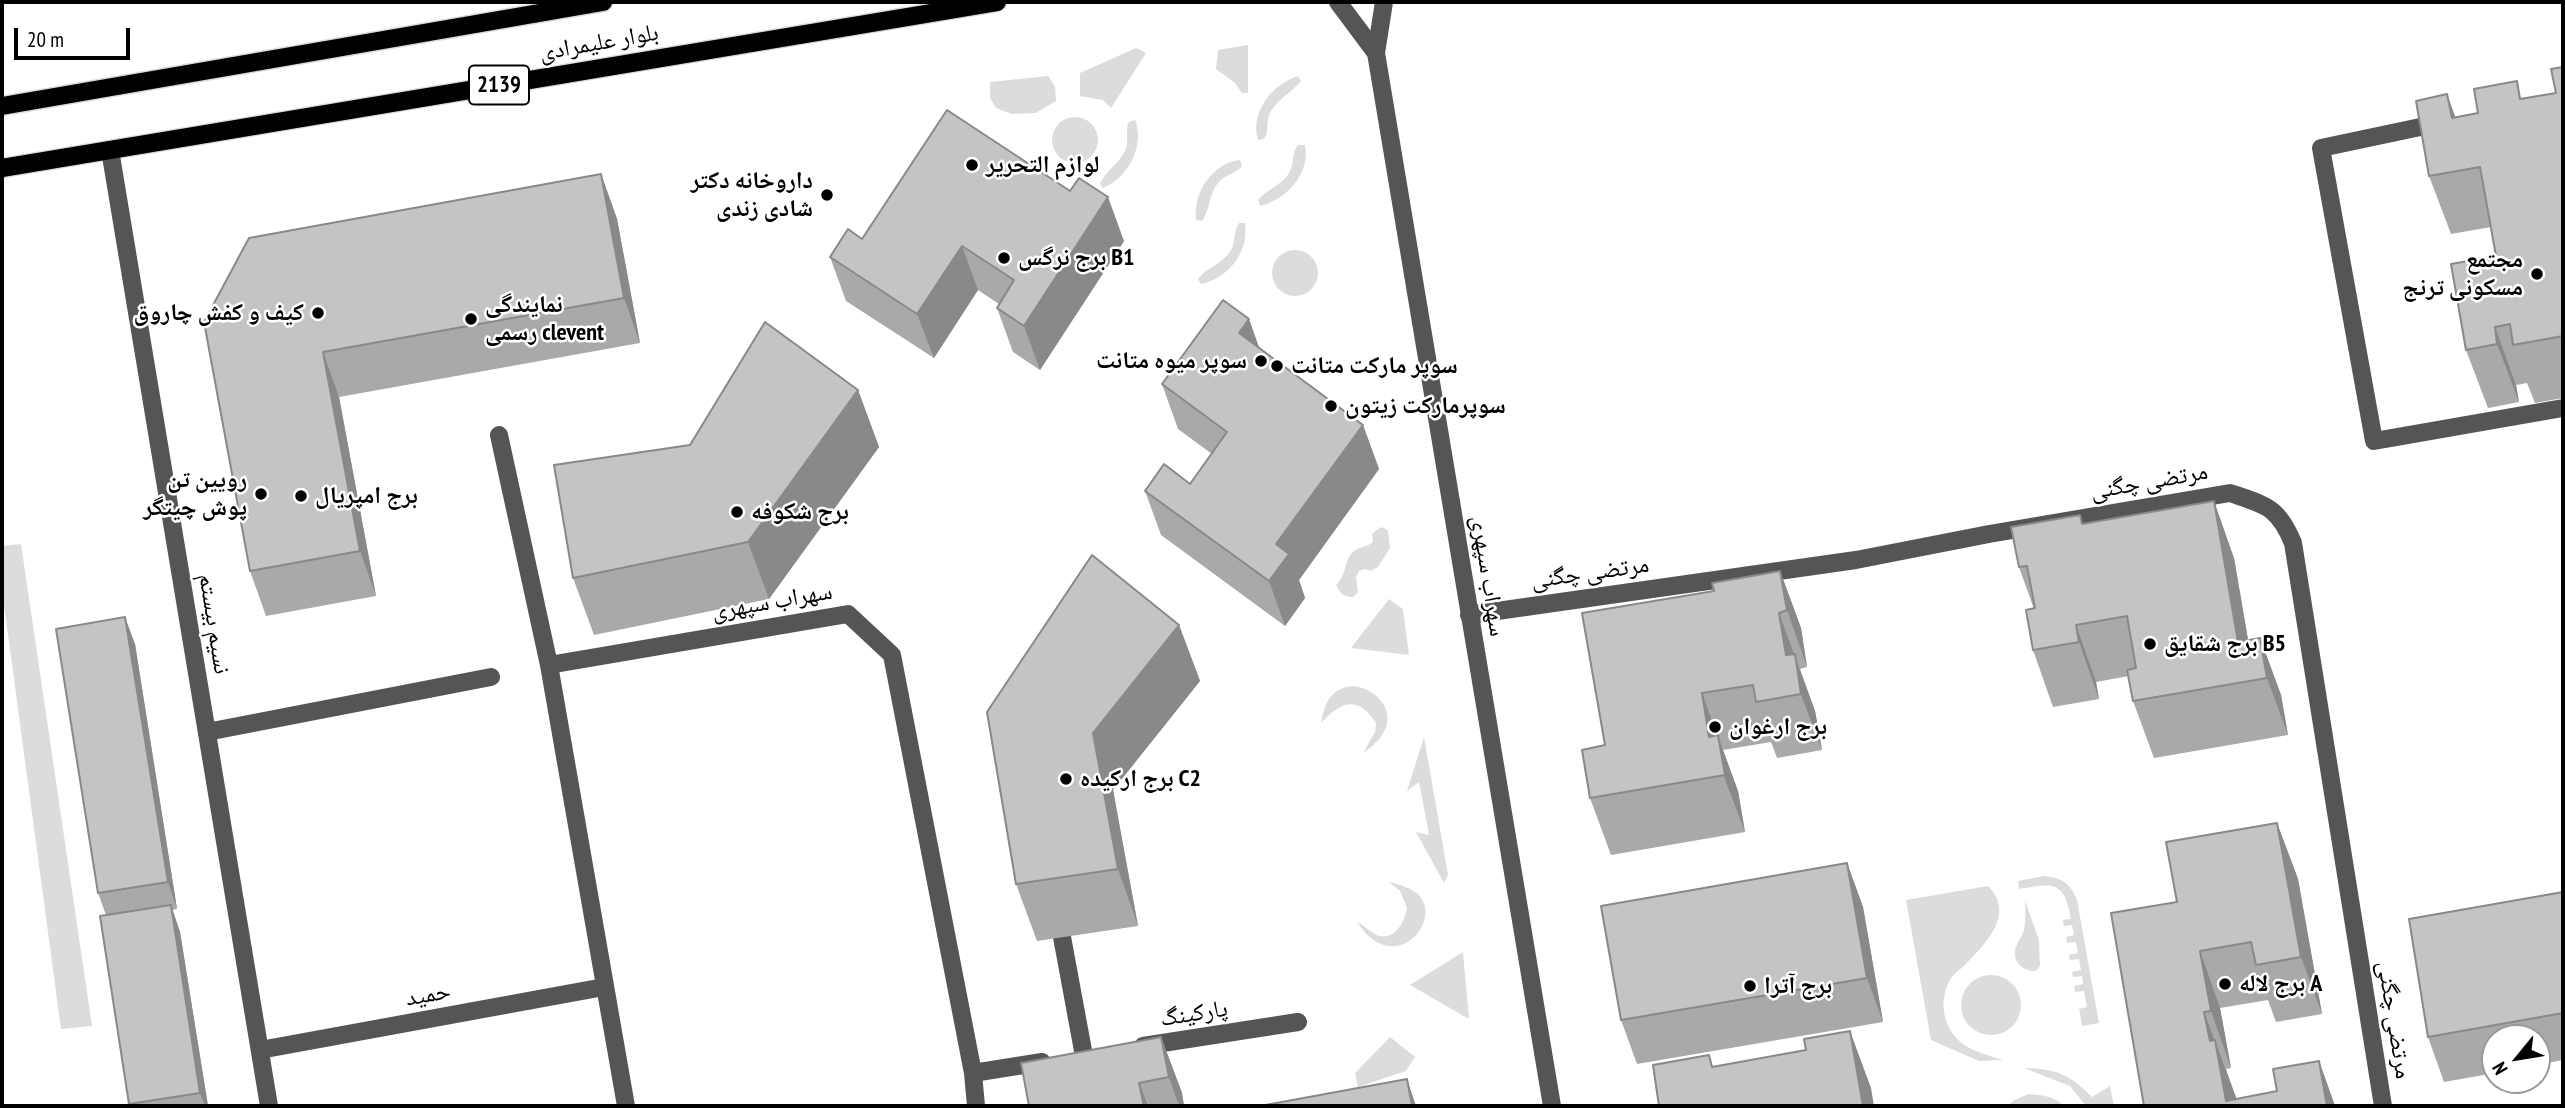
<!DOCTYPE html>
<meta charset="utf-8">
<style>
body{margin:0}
#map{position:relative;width:2565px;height:1108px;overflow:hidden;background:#fff;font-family:"PT Sans Narrow",sans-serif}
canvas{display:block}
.frame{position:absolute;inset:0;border:4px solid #000;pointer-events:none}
.north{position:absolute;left:2481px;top:1024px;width:70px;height:70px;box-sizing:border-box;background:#fff;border:2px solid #999;border-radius:50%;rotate:240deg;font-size:19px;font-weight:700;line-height:28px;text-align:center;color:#000}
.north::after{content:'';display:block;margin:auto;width:24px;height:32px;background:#000;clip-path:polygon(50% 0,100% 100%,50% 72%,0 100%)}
.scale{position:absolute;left:14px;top:28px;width:116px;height:32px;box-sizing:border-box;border:4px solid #000;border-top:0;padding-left:9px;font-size:21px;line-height:24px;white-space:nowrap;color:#000;-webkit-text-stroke:5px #fff;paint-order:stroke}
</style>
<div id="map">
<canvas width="2565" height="1108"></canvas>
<div class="frame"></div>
<div class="north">N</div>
<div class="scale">20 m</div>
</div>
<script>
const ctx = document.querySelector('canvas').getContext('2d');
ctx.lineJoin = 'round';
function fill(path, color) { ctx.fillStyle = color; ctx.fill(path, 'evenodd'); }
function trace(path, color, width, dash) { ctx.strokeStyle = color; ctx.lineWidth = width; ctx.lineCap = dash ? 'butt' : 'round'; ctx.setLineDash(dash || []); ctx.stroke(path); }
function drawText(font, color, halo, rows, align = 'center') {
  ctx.font = font + ' "PT Sans Narrow","Noto Naskh Arabic",sans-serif'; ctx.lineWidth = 5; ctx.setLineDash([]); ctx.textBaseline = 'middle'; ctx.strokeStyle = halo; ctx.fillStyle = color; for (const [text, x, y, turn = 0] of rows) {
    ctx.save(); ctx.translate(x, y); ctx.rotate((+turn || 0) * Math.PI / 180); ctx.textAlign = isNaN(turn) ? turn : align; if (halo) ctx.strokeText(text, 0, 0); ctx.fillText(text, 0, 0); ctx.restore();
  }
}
fill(new Path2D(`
 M1248,45V93H1242L1235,83L1216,69L1218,50Z
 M1136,48L1146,53L1111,108L1103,100L1080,96V73Z
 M1048,76L1055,86L1056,101L1036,113L1012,114L996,108L990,98V82Z
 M1298,76L1301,81C1292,92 1279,98 1271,111C1265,120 1270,130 1264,139L1258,140C1250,112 1272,84 1298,76Z
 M1052 140a23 23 0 1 1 46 0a23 23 0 1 1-46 0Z
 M1135,120C1145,146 1128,178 1103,188L1100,184C1105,171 1119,164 1125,151C1130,141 1124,131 1129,122Z
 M1298,145H1305C1311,173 1286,200 1260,206L1258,200C1267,189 1281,186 1289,173C1295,164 1291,153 1298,145Z
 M1240,160L1242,166C1236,174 1225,174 1218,183C1209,194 1210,210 1202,221L1196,220C1193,193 1212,163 1240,160Z
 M1239,223H1245C1249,252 1229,278 1201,284L1198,279C1207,267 1223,264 1231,250C1236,241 1233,232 1239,223Z
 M1272 273a23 23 0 1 1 46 0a23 23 0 1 1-46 0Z
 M1381,527L1388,530L1390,548L1378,567L1371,571L1365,569L1359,571L1356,577L1358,592L1353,597C1343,597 1340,593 1336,585C1347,575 1344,561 1352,553C1358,546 1366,548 1373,542L1372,534Z
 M21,544L92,1026L61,1029L2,590V546Z
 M1389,599L1403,609L1409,655L1351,648Z
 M1353,686C1379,689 1399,714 1380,738C1375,744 1369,749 1363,753L1375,732L1376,723C1358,695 1341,701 1321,723C1325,702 1331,688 1353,686Z
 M1424,737L1448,875L1444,883L1416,832L1429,835L1419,782L1407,791Z
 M2044,876C2062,878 2070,883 2077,900L2099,1023L2082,1026L2079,1009L2087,1007L2084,991L2075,992L2074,986L2083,984L2082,976L2073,977L2072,972L2081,970L2079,959L2070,960L2069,955L2078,953L2076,942L2067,943L2066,937L2074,935L2072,925L2064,926L2063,920L2071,919C2064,880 2054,883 2019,889L2018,881Z
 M1389,882C1398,884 1408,887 1415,892C1448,915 1396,982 1357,922C1364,925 1370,932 1377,935C1394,942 1405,922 1407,908L1400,891Z
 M1988,886C2016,914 1986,943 1966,964C1961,969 1954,973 1950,980C1938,1001 1943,1029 1963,1044C1974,1052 1990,1056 2003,1060L1979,1061L1931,1040L1906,900Z
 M2025,901L2039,940L2040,966L2036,971C2025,972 2013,963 2015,951C2016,944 2022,937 2024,930C2026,921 2025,910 2025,901Z
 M1463,952L1469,1019L1410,985Z
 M1961 1005a30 30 0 1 1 60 0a30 30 0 1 1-60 0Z
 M1390,1037L1415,1057L1406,1071L1358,1087L1355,1073Z
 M2024,1068C2057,1069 2069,1074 2092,1097L2110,1086L2114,1106H2086L2070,1086Z
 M2029,1094C2042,1095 2054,1096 2064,1106H2008L2014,1100Z`), '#dcdcdc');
const major = new Path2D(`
 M2,106L603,2
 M2,168L997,2`);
trace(major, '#dbdbdb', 21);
trace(new Path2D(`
 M1338,2L1376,53
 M1384,2L1376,53L1552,1106
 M2444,122L2321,148L2374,441L2563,408
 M110,150L269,1106
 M499,435L549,665L626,1106
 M1469,615L1856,560L1989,534L2230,493C2265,505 2278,506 2293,543L2383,1106
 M549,665L848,614L892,655L973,1073L976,1106
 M207,732L491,677
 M1062,937L1084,1056
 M1143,1046L1298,1022
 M260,1050L604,987
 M973,1073L1042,1062`), '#555', 18);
trace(major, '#000', 18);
fill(new Path2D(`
 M2563,67V398L2535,403L2527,383L2516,385L2519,402L2488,408L2466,350L2496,256L2491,227L2451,234L2429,176L2455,117L2478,113L2556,93Z
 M601,174L617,219L640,343L339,397L376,596L266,616L250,571L204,322Z
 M862,239L1124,241L1040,370L1013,352L997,308L999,304L978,290L934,358L846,301L830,257Z
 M1260,349L1363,425L1379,469L1299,580L1305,598L1285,626L1161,535L1145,491L1190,484L1212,454L1178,429L1162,384Z
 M858,390L879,447L769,599L594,635L573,578L690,445Z
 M2080,515L2083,524L2234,558L2248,640L2260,638L2281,695L2288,735L2154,758L2133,701L2129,676L2096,682L2099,699L2053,707L2033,650L2034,609L2019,567Z
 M1780,571L1801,628L1807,667L1800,669L1815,711L1822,750L1777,758L1771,742L1723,750L1738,791L1745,832L1611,855L1590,798L1714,591Z
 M1179,625L1200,681L1113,790L1138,926L1037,941L1016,884Z
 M135,644L177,909L172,910L180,932L208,1106H130L129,1104L106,915L98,893Z
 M2277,823L2298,879L2322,1014L2276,1022L2268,1000L2220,1008L2231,1068L2226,1069L2236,1099L2277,1091L2319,1061L2335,1106H2144L2177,902Z
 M1847,863L1863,907L1883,1022L1637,1064L1621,1020Z
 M2563,892V1060L2537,1065V1038H2495V1073L2444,1082L2428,1037Z
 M1161,1037L1182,1093L1184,1106H1029Z`), '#a9a9a9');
fill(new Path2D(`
 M2447,94L2468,152L2452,118Z
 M601,174L617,219L640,343L624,298Z
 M1108,197L1124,241L1040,370L1024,326Z
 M962,246L978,290L934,358L917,314Z
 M1249,319L1265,364L1239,333Z
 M2495,327L2516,385L2519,402L2497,344Z
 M323,352L339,397L376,596L360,551Z
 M858,390L879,447L769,599L748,542Z
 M1363,425L1379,469L1299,580L1305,598L1285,626L1269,581L1276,544Z
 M2214,501L2234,558L2255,680L2238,642Z
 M1780,571L1801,628L1807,667L1787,610Z
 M1779,613L1815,711L1822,750L1786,655Z
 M125,617L135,644L177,909L168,882Z
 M1179,625L1200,681L1113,790L1138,926L1118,869L1093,733Z
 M2076,625L2096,682L2099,699L2079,642Z
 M2260,638L2281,695L2288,735L2267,678Z
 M1702,693L1738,791L1745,832L1709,737Z
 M2277,823L2298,879L2322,1014L2301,957Z
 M1847,863L1863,907L1883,1022L1867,978Z
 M171,905L180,932L208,1106H205L200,1093Z
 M2200,951L2220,1008L2231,1068L2211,1011Z
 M2204,1012L2236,1097L2237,1106L2226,1101L2210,1041Z
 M1850,1031L1871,1088L1874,1106H1863Z
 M1161,1037L1182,1093L1184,1106H1179L1169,1077Z
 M2319,1061L2335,1106H2327Z
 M1407,1079L1416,1106H1412Z
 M1139,1083L1148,1106H1144Z`), '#898989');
const building = new Path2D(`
 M2563,67V336L2513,345L2510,324L2495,327L2497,344L2466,350L2451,264L2496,256L2480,167L2429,176L2416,101L2447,94L2452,118L2478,113L2474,89L2517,81L2520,99L2556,93L2551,69Z
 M947,110L1070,191L1079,178L1108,197L1024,326L997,308L1014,280L962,246L917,314L830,257L848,229L862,239Z
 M601,174L624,298L323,352L360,551L250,571L204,322L249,238Z
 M1223,300L1249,319L1239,333L1363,425L1276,544L1289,554L1269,581L1145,491L1164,464L1190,484L1227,432L1162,384Z
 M765,322L858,390L748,542L573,578L554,465L690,445Z
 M2214,501L2238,642L2260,638L2267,678L2133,701L2127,670L2136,668L2127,616L2076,625L2079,642L2033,650L2026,610L2035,608L2027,566L2019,567L2011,527L2080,515L2082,524Z
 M1092,555L1179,625L1093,733L1118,869L1016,884L987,712Z
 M1780,571L1787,610L1779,613L1786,655L1795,654L1801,694L1756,702L1753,685L1702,693L1709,737L1718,735L1725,775L1590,798L1582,750L1605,745L1582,613L1714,591L1712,583Z
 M125,617L168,882L98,893L56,629Z
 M2277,823L2301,957L2256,965L2251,942L2200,951L2211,1011L2204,1012L2210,1041L2215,1040L2226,1101L2277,1091L2273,1069L2319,1061L2327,1106H2144L2111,913L2177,902L2166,842Z
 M1847,863L1867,978L1621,1020L1601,906Z
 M2563,892V1013L2428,1037L2409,919Z
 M171,905L200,1093L129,1104L100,916Z
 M1850,1031L1863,1106H1659L1653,1065L1709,1055L1712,1067L1806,1050L1804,1039Z
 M1161,1037L1169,1077L1139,1083L1144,1106H1029L1021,1063Z
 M1407,1079L1412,1106H1260Z`);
fill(building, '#c4c4c4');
trace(building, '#898989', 2);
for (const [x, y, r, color] of [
 [972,165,7,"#000"],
 [827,195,7,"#000"],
 [1004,258,7,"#000"],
 [2537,274,7,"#000"],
 [318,313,7,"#000"],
 [471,319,7,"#000"],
 [1261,361,7,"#000"],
 [1277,366,7,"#000"],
 [1331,406,7,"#000"],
 [261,494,7,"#000"],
 [301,496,7,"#000"],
 [737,512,7,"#000"],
 [2150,644,7,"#000"],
 [1715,727,7,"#000"],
 [1066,779,7,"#000"],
 [2225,984,7,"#000"],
 [1750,986,7,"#000"]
]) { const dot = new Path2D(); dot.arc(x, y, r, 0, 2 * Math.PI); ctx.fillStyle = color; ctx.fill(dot); trace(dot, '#fff', 2.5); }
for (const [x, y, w] of [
 [499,85,60]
]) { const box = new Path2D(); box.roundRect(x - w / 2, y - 19.5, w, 39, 5); ctx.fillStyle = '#fff'; ctx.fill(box); trace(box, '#000', 2); }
drawText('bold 23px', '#000', null, [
 ["2139",499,85]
]);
drawText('24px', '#000', '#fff', [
 ["بلوار علیمرادی",599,43,-10],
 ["مرتضی چگنی",2149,482,-10],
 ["مرتضی چگنی",1590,573,-8],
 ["سهراب سپهری",1488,576,81],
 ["سهراب سپهری",772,602,-10],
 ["نسیم بیستم",214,624,81],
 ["حمید",428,995,-10],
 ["پارکینگ",1194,1014,-9],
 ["مرتضی چگنی",2394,1020,81]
]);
drawText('bold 24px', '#000', '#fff', [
 ["لوازم التحریر",986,165],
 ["داروخانه دکتر",813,181,"right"],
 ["شادی زندی",813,209,"right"],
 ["برج نرگس B1",1018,258],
 ["مجتمع",2523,260,"right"],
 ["مسکونی ترنج",2523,288,"right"],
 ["نمایندگی",485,305],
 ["رسمی clevent",485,333],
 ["کیف و کفش چاروق",304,313,"right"],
 ["سوپر میوه متانت",1247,361,"right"],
 ["سوپر مارکت متانت",1291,366],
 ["سوپرمارکت زیتون",1345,406],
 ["رویین تن",247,480,"right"],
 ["پوش چیتگر",247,508,"right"],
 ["برج امپریال",315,496],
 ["برج شکوفه",751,512],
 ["برج شقایق B5",2164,644],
 ["برج ارغوان",1729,727],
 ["برج ارکیده C2",1080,779],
 ["برج لاله A",2239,984],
 ["برج آترا",1764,986]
], 'left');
</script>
